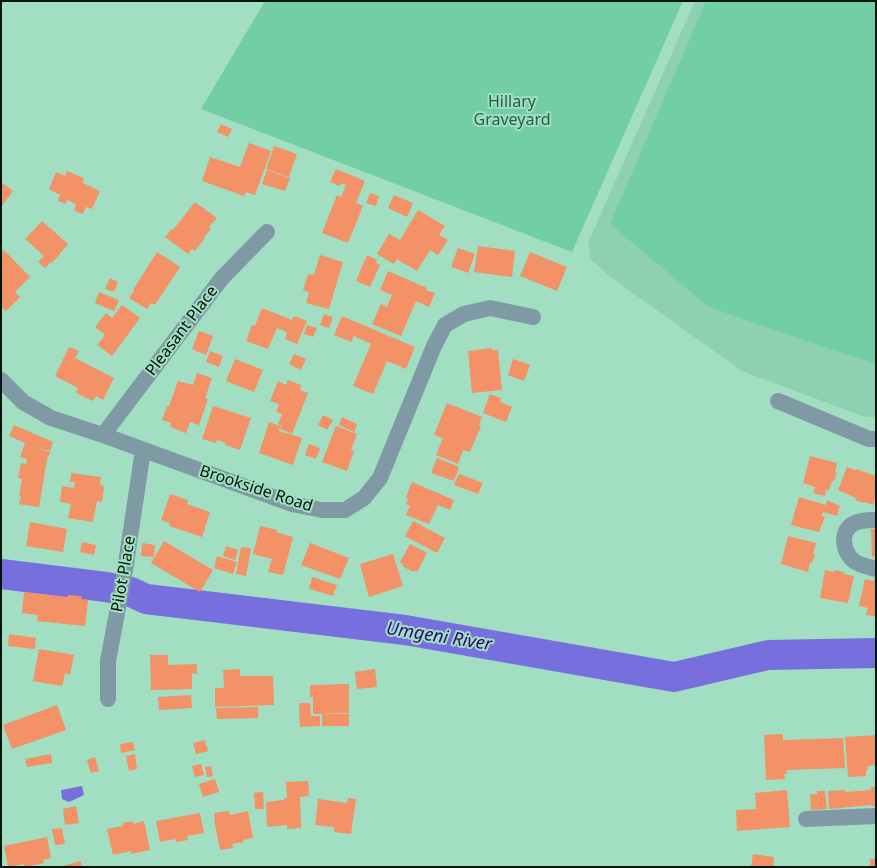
<!DOCTYPE html>
<style>
body{margin:0}
#map{position:relative;width:877px;height:868px;overflow:hidden;background:#a2dec2;font-family:"Noto Sans",sans-serif}
canvas{display:block}
.frame{position:absolute;inset:0;border:2px solid #00150b;pointer-events:none}
</style>
<div id="map">
<canvas width="877" height="868"></canvas>
<div class="frame"></div>
</div>
<script>
const ctx = document.querySelector('canvas').getContext('2d');
ctx.lineJoin = 'round';
function fill(path, color) { ctx.fillStyle = color; ctx.fill(path, 'evenodd'); }
function trace(path, color, width, dash) { ctx.strokeStyle = color; ctx.lineWidth = width; ctx.lineCap = dash ? 'butt' : 'round'; ctx.setLineDash(dash || []); ctx.stroke(path); }
function drawText(font, color, halo, rows, align = 'center') {
  ctx.font = font + ' "Noto Sans",sans-serif'; ctx.lineWidth = 4; ctx.setLineDash([]); ctx.textBaseline = 'middle'; ctx.strokeStyle = halo; ctx.fillStyle = color; for (const [text, x, y, turn = 0] of rows) {
    ctx.save(); ctx.translate(x, y); ctx.rotate((+turn || 0) * Math.PI / 180); ctx.textAlign = isNaN(turn) ? turn : align; if (halo) ctx.strokeText(text, 0, 0); ctx.fillText(text, 0, 0); ctx.restore();
  }
}
fill(new Path2D(`
 M695,1H876V417H865L742,371L609,276L591,259L588,243Z`), '#8ed1b2');
fill(new Path2D(`
 M265,1H683L572,252L201,109Z
 M706,1H876V364L820,346L709,307L610,224Z`), '#72cea5');
fill(new Path2D(`
 M82,786L84,795L69,802L62,799L61,790Z`), '#786fdf');
trace(new Path2D(`
 M1,574L106,587L131,592L146,599L405,630L674,677L768,655L876,653`), '#786fdf', 30);
fill(new Path2D(`
 M221,124L232,129L228,137L217,132Z
 M249,143L271,151L255,195L246,192L244,196L202,181L210,157L240,167Z
 M274,146L297,154L289,177L266,169Z
 M336,169L365,181L356,203L363,206L348,243L322,233L337,195L341,197L346,185L341,183L340,186L330,182Z
 M267,170L290,178L285,191L262,184Z
 M67,171L84,178L83,183L100,191L92,209L86,207L83,214L74,211L76,204L67,200L66,204L58,201L60,195L49,189L56,172L65,176Z
 M1,182L13,191L1,207Z
 M370,193L379,196L376,206L366,203Z
 M394,195L413,203L407,217L388,208Z
 M195,202L217,218L209,227L211,229L204,237L205,238L195,251L192,249L188,254L165,237L172,229L173,230Z
 M418,210L445,226L439,235L448,240L438,255L430,250L417,271L398,260L399,258H398L394,264L377,254L389,234L400,240Z
 M42,221L68,244L52,263L51,262L45,268L38,262L44,256L25,239Z
 M478,246L515,251L512,277L474,272Z
 M458,248L475,254L468,273L451,267Z
 M4,250L30,277L15,292L20,297L6,311L1,307V253Z
 M157,252L180,267L155,305L151,303L147,309L129,298L134,291L133,290Z
 M530,252L567,267L557,291L520,276Z
 M320,255L343,262L329,309L306,303L309,292L303,290L308,274L314,275Z
 M367,255L377,260L376,263L380,265L370,287L356,281Z
 M388,271L427,288L426,290L435,293L429,307L416,301L401,336L372,324L381,304L387,307L392,295L380,290Z
 M110,278L118,282L114,292L105,289Z
 M99,292L119,300L114,311L95,303Z
 M122,305L140,318L112,356L97,345L105,335L95,327L106,313L112,318Z
 M262,308L292,320L294,316L307,321L297,344L285,339L287,332L277,328L268,349L246,341L252,325L255,326Z
 M324,314L333,317L329,328L320,325Z
 M342,316L415,347L406,369L387,361L373,394L353,386L371,344L354,336L351,342L334,335Z
 M307,325L317,328L313,337L304,334Z
 M199,331L213,336L206,355L192,349Z
 M69,347L79,351L75,358L114,378L103,400L96,396L93,401L76,393L78,388L55,376Z
 M492,348V350H498L502,390L472,393L468,351Z
 M210,351L223,356L219,367L206,362Z
 M294,354L306,359L301,370L289,364Z
 M235,359L263,370L254,392L226,381Z
 M513,359L530,365L524,381L508,375Z
 M197,373L212,378L205,398L208,399L199,425L190,422L186,433L170,427L171,423L162,420L167,406H169L178,381L193,385Z
 M288,380L301,385L300,390L308,393L292,434L280,429L281,426L278,424L282,414L276,412L279,404L270,401L278,381L286,385Z
 M490,394L501,398L500,402L512,407L506,422L483,413Z
 M447,403L482,417L479,425L481,426L470,452L463,450L458,464L436,455L443,438L434,435Z
 M213,406L251,418L240,450L225,445L226,443L217,440L216,443L202,439Z
 M323,415L333,420L327,430L318,425Z
 M342,417L357,424L354,432L339,425Z
 M269,422L280,426L279,431L302,438L293,465L259,453Z
 M14,425L53,442L50,451L31,446L50,452L47,459L39,507L19,504L21,496H19L22,479L18,478L21,463L26,464L27,459L20,457L25,443L9,436Z
 M336,426L357,434L351,450L354,451L347,471L322,462Z
 M309,444L320,448L316,459L305,455Z
 M810,456L837,463L835,472L837,473L834,481H832L829,490H826L825,496L813,493L815,487L803,483Z
 M437,458L459,467L454,481L431,473Z
 M847,467L855,470L856,469L876,476V497L873,505L865,502L864,503L855,500L856,498L838,490Z
 M71,473L101,477L100,485L104,486L102,502L97,501L93,522L68,518L71,504L60,502L62,486L74,488L75,482H70Z
 M459,474L483,483L478,494L454,485Z
 M412,482L454,500L450,510L438,505L429,524L406,515L410,506L406,504L408,498L406,497Z
 M170,494L188,500L187,504L210,512L202,537L169,526L170,523L161,520Z
 M799,497L826,505L827,500L840,506L837,516L823,512L822,516L825,517L819,532L791,525Z
 M413,521L445,538L437,553L405,536Z
 M30,522L67,529L63,552L26,546Z
 M260,526L277,530L276,532L293,537L283,575L268,572L272,559L253,554Z
 M871,529H876V556L872,557Z
 M788,536L816,543L813,554H815L812,563L810,562L808,572L781,564Z
 M164,541L213,570L200,592L151,563Z
 M82,542L96,545L94,555L80,552Z
 M142,543L155,545L154,557L141,556Z
 M310,543L349,558L340,579L301,565Z
 M410,544L427,553L417,572L414,570L413,572L402,566L403,564L400,562Z
 M226,546L238,550L235,560L223,556Z
 M241,547L251,548L246,576L236,574Z
 M393,554L403,586L369,597L360,564Z
 M217,556L237,562L233,574L214,568Z
 M825,570L834,572L835,570L844,572V574L854,576L848,603L820,598Z
 M875,576H876V616L866,615L868,608L859,606L865,579L874,581Z
 M312,577L337,585L333,596L309,589Z
 M24,592L67,597L68,595L82,596L81,599L88,600L85,626L37,621L38,615L22,613Z
 M9,634L36,638L35,649L8,646Z
 M39,649L74,655L70,675L65,673L62,686L33,681Z
 M150,655H168V665L197,664V674L192,673V689L151,690Z
 M240,669V676H273L274,705L215,707V688H224L223,670Z
 M375,669L377,687L357,689L355,672Z
 M349,684V713L313,714V697H310V685Z
 M191,695L192,708L159,710L158,697Z
 M299,703H310L311,716H320V726L300,727Z
 M57,705L66,730L12,749L3,725Z
 M258,707V718L217,719L216,708Z
 M322,714H349V726H322Z
 M783,734V740L843,738L845,768L786,770L787,774H784L785,779L766,780L764,735Z
 M876,735V765L867,766L868,770H866V776L848,777L845,737Z
 M205,740L208,751L196,754L193,743Z
 M133,742L135,750L121,753L120,744Z
 M51,754L52,763L27,767L25,759Z
 M135,754L137,769L129,771L126,756Z
 M95,757L99,771L91,773L87,760Z
 M201,764L204,775L195,777L192,766Z
 M211,766L213,776L207,777L205,767Z
 M215,779L219,792L203,797L199,784Z
 M308,781L309,796L300,797L301,828L287,829V825L267,827L266,802L284,800V798H287L286,782Z
 M871,787H876V806H872V805L829,809L828,791L845,790V792L871,790Z
 M787,790L790,827L737,831L736,810L756,809L755,793Z
 M817,791H825L827,809L811,810L810,794H817Z
 M263,792L264,809H255L254,793Z
 M348,798L356,799L351,834L334,832V827L315,825L318,799L347,803Z
 M76,806L79,823L65,825L63,809Z
 M229,811L230,815L248,811L253,838L243,840L244,842L232,844L233,848L220,850L214,819H215L214,813Z
 M200,813L204,833L187,836L188,840L176,842L175,839L160,842L156,821Z
 M133,821V824L144,821L150,850L131,854V851L113,855L107,829L123,826V823Z
 M62,828L65,844L55,845L52,829Z
 M47,837L51,858L43,860L44,863L26,867H24V864L8,867L4,846Z
 M753,854L774,857L773,867H751Z
 M870,859H876V867H870Z
 M81,861L82,867H63V866Z`), '#f39167');
trace(new Path2D(`
 M1,380L23,402L51,418L103,435L292,504L322,510H345L364,498L380,478L434,346L445,325L464,314L490,308L533,317
 M778,401L869,439H876
 M103,435L222,278L267,232
 M876,520C869,520 859,520 853,524C839,532 843,552 854,561C859,565 869,567 876,569
 M108,699V661L125,570L143,450
 M806,819L876,816`), '#7f9aa4', 16);
drawText('16px', '#206147', '#a2dec2', [
 ["Hillary",512,102],
 ["Graveyard",512,120]
]);
drawText('16px', '#00150b', '#a2dec2', [
 ["Pleasant Place",182,331,-53],
 ["Brookside Road",256,489,18],
 ["Pilot Place",124,574,-80]
]);
drawText('italic 18px', '#280972', '#a2dec2', [
 ["Umgeni River",439,637,9]
]);
</script>
